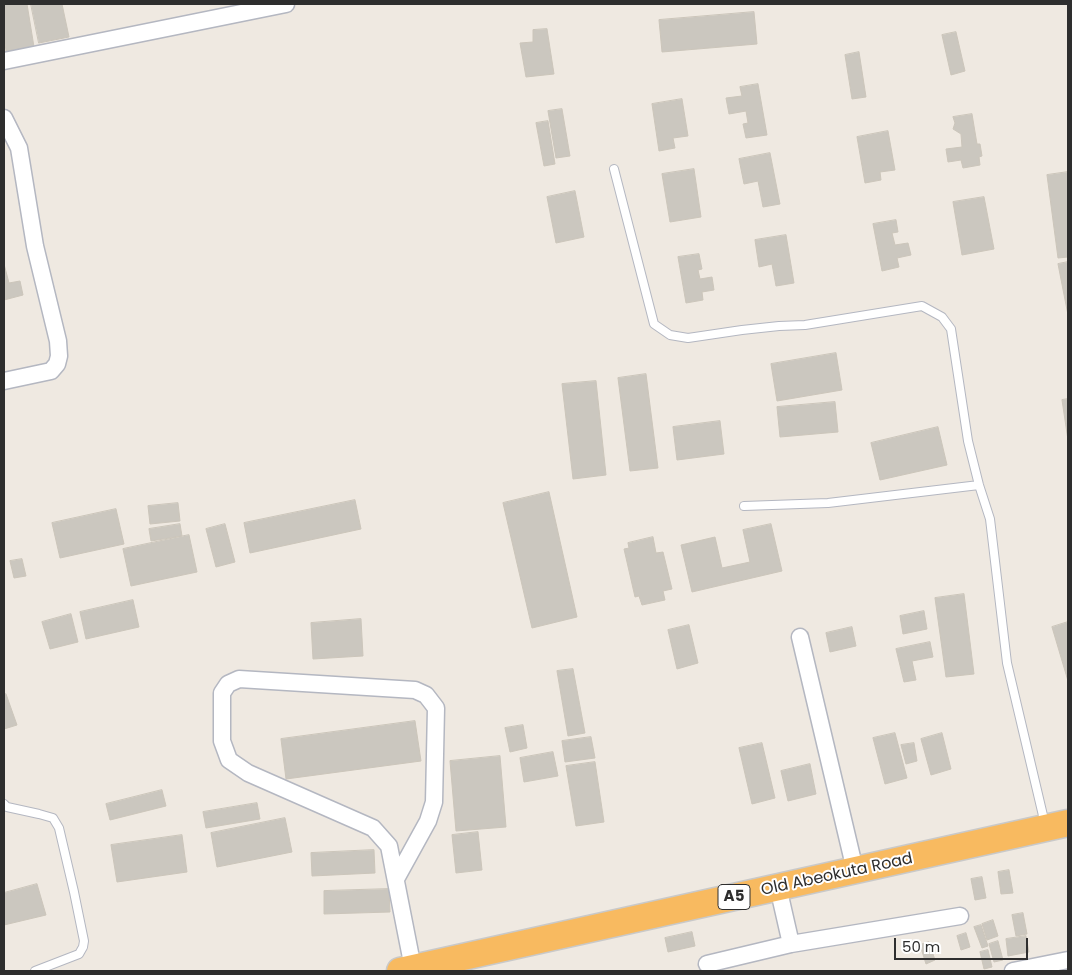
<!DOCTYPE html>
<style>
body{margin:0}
#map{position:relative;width:1072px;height:975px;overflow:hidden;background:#efe9e1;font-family:Poppins,sans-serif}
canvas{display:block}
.frame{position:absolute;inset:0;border:5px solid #2e2e2e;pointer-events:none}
.scale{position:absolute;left:894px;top:938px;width:134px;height:22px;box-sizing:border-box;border:2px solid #2e2e2e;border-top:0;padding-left:6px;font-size:15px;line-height:18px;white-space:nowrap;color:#2e2e2e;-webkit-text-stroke:4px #fff;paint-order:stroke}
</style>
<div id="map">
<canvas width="1072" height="975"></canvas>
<div class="frame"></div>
<div class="scale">50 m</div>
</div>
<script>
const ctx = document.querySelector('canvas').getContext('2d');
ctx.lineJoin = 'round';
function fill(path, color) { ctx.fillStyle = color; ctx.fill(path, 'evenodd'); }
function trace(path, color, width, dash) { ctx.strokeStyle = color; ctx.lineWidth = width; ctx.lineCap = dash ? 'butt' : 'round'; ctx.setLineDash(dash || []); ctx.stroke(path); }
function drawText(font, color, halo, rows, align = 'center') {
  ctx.font = font + ' Poppins,sans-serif'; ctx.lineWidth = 4; ctx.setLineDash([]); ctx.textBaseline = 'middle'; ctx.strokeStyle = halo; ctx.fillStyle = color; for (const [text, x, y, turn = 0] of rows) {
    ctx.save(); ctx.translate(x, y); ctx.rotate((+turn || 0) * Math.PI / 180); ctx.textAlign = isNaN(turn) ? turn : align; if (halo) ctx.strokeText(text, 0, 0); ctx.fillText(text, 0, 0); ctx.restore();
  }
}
const building = new Path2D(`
 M4,4H27L34,47L6,51L4,36Z
 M31,4H62L69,37L39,43Z
 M754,12L757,44L662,52L659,20Z
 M547,29L554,74L526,77L520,43L533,42V30Z
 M956,32L965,71L951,75L942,35Z
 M859,52L866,97L852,99L845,55Z
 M758,84L767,135L746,138L743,124L748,123L746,111L729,114L726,98L742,96L740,87Z
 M682,99L688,136L673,138L675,148L659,151L652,104Z
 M562,109L570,156L556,158L548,111Z
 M972,114L977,144H980L982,156L979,157L980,165L963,168L961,160L948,162L946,149L962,147L961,134L953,129L955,123L953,117Z
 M548,121L555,164L544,166L536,123Z
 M888,131L895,170L880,172L881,180L865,183L857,137Z
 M770,153L780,204L763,207L758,181L744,184L739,159Z
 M694,169L701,217L670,222L662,174Z
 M1068,172V257L1058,258L1047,175Z
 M575,191L584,237L556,243L547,197Z
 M984,197L994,249L962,255L953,202Z
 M896,220L898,232L892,233L895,245L908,243L911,255L897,258L899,267L882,271L873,224Z
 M786,235L794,283L776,286L772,264L759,267L755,240Z
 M699,254L702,269L698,270L700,279L712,277L714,290L702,292L703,300L686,303L678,257Z
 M1068,262V315L1058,264Z
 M4,264L9,283L20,281L23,295L4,300Z
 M836,353L842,390L777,401L771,364Z
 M646,374L658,468L630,471L618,378Z
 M596,381L606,475L573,479L562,384Z
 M1068,399V440L1062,400Z
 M835,402L838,432L780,437L777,407Z
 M720,421L724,454L677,460L673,427Z
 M938,427L947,465L880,480L871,443Z
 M549,492L577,617L532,628L503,503Z
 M355,500L361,529L250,553L244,523Z
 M178,503L180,521L150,524L148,506Z
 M116,509L124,544L60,558L52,523Z
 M180,524L182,536L151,541L149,529Z
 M225,524L235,562L216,567L206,529Z
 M771,524L782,571L692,592L681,545L715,537L722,568L750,562L743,530Z
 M189,535L197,572L131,586L123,549Z
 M653,537L656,553L663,552L672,589L663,591L665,600L642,605L639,596L635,597L624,549L629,548L628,543Z
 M22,559L26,576L14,578L10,561Z
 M964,594L974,674L946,677L935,598Z
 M133,600L139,627L86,639L80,612Z
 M924,611L927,629L903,634L900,616Z
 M71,614L78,642L50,649L42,622Z
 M361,619L363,656L313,659L311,623Z
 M1068,622V681L1052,627Z
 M689,625L698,663L677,669L668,630Z
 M852,627L856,646L830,652L826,633Z
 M930,642L933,657L912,661L916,680L904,682L896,649Z
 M573,669L585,733L568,736L557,671Z
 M6,694L17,725L4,729V695Z
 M415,721L421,761L286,779L281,739Z
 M523,725L527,748L510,752L505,728Z
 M895,733L907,778L885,784L873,738Z
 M942,733L951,769L931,775L921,739Z
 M591,737L595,758L565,762L562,741Z
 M762,743L775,798L752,804L739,748Z
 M914,743L917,761L906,764L901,745Z
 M553,752L558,776L524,782L520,758Z
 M500,756L506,827L456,831L450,761Z
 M595,762L604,822L576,826L566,766Z
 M810,764L816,794L788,801L781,771Z
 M162,790L166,806L110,820L106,804Z
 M257,803L260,819L206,828L203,812Z
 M285,818L292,852L217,867L211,833Z
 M478,832L482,870L456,873L452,835Z
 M182,835L187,872L117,882L111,845Z
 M374,850L375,873L312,876L311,853Z
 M1009,870L1013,893L1001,894L998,872Z
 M982,877L986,898L975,900L971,879Z
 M37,884L46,915L4,925V893Z
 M389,889L390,912L324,914V891Z
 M1023,913L1027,934L1016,936L1012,915Z
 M993,920L998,936L987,940L982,924Z
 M981,925L988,946L982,948L974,927Z
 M692,932L695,946L668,952L665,938Z
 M966,933L970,947L961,950L957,936Z
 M1026,936L1029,952L1008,956L1006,939Z
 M998,941L1003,960L994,962L989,944Z
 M929,942L935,960L926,964L920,945Z
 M988,950L992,967L984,969L980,952Z`);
fill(building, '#cbc7bf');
trace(building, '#cbc5ba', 1);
const service = new Path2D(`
 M614,169L654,324L670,335L688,338L742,330L779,326L805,325L922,306L942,317L951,329L968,441L979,485L990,519L1007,663L1045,824
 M744,506L828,503L979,485
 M4,804L7,807L39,814L53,818L59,828L74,892L84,941L83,947L79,954L35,971`);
const minor = new Path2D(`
 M4,61L286,4
 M4,118L19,148L35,246L58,341L59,356L57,364L51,371L4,381
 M800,637L855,870
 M396,879L428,821L434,802L436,708L426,695L415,690L239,679L228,684L222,693V741L229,760L248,773L373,828L389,846L413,968
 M778,887L791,944
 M707,964L791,944L960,916
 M1013,971L1068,960`);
const trunk = new Path2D(`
 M400,971L1068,823`);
trace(service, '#b4b7c1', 10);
trace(minor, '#b4b7c1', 19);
trace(trunk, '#c9c9c9', 29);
trace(service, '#fff', 8);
trace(minor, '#fff', 16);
trace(trunk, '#f8ba60', 26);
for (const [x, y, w] of [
 [734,897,32]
]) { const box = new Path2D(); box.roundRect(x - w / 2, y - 12.5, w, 25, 4); ctx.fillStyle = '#fff'; ctx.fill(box); trace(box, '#2e2e2e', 1); }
drawText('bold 15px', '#2e2e2e', null, [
 ["A5",734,897]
]);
drawText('16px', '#2e2e2e', '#fff', [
 ["Old Abeokuta Road",837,875,-12]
]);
</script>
